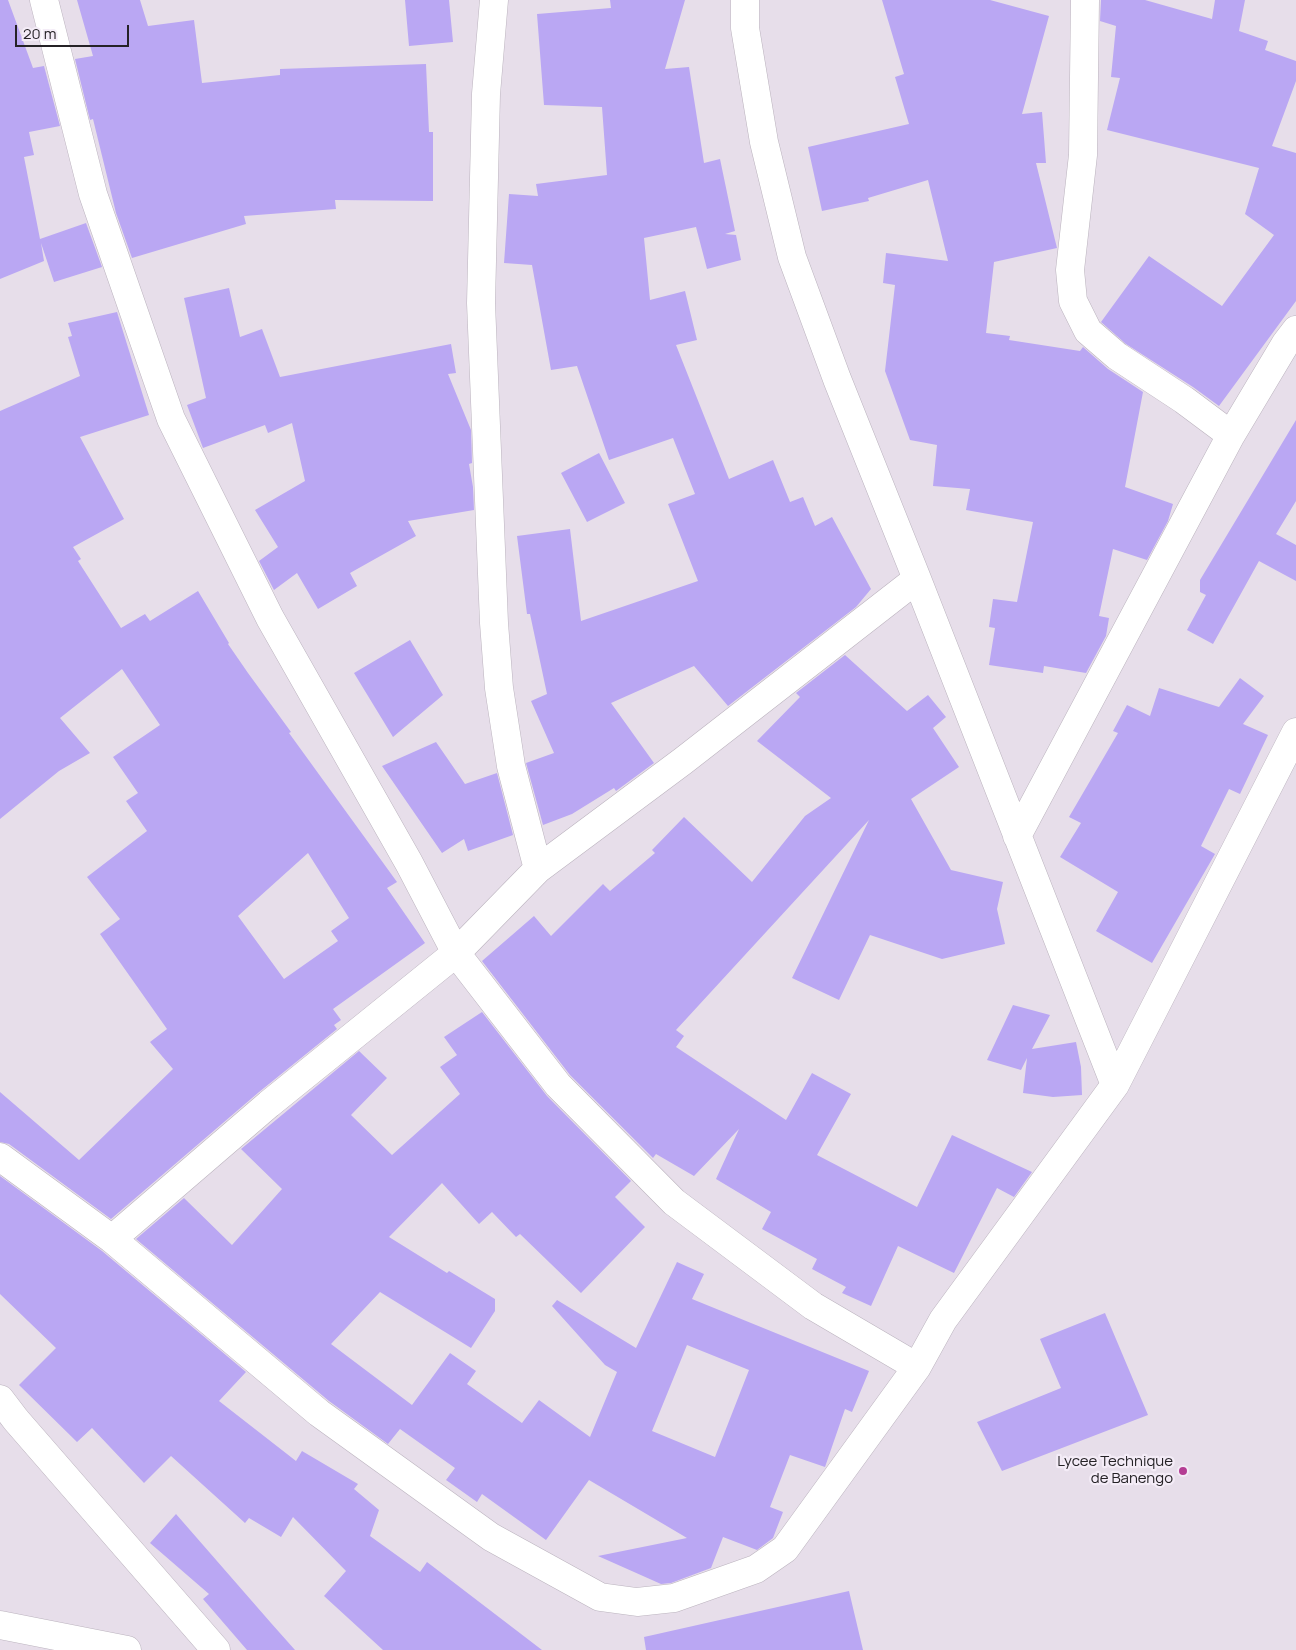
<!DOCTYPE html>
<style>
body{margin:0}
#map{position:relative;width:1296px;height:1650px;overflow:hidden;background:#e7deea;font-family:Manrope,sans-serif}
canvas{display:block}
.scale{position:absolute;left:15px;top:25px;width:114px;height:22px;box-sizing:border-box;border:2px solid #252226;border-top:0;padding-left:6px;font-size:15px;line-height:18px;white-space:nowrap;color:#252226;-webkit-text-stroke:4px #f4ecf7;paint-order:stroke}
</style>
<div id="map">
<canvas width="1296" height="1650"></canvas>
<div class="scale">20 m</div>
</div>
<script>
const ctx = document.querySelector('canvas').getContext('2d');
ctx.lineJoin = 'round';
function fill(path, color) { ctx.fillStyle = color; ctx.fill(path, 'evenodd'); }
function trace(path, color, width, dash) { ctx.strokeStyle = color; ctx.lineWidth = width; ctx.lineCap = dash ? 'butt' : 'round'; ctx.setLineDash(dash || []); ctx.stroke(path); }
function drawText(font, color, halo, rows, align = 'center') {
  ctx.font = font + ' Manrope,sans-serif'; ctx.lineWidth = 4.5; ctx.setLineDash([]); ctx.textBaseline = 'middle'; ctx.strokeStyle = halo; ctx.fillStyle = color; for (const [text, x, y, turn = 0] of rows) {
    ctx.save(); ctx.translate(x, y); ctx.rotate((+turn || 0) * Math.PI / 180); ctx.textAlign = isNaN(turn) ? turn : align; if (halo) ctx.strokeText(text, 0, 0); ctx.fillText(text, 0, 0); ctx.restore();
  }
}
fill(new Path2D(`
 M0,0H8L33,68L44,66L60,126L29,132L34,155L24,157L40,239L86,223L102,267L54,282L41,243L44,261L0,279Z
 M77,0H140L148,26L194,20L202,83L280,75V69L426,64L429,132H433V201L335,200L336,209L244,216L246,224L132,258L116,213L93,119L90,120L75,59L93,56Z
 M405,0H449L453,42L409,46Z
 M610,0H685L665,69L689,67L704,163L720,159L735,231L725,234L736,235L741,260L707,269L696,227L644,238L650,300L685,291L697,340L676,345L729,479L773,460L790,502L803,497L815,526L832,517L871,589L856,607L728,706L694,666L611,703L654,763L616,791L614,788L572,814L543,825L526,763L554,753L531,701L547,694L530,614H527L517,536L570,529L581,621L698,581L668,504L695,494L673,438L609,460L577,366L551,370L532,265L504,263L509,194L538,196L536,184L607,175L602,107L544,105L537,14L611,8Z
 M882,0H990L1049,16L1022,114L1042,112L1046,163H1036L1057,248L994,262L986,333L1010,336L1009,340L1080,351L1083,347L1108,369L1143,392L1125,487L1173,504L1168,521L1147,560L1113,549L1099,616L1109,618L1106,636L1086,673L1044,666L1043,673L989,665L995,628L989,627L993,599L1017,602L1033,522L966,510L970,489L933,486L937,445L910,440L885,371L895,285L883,283L886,253L948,261L928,180L868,198L869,201L822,211L808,147L909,124L895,77L904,74Z
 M1101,0H1145L1212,19L1215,0H1245L1239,31L1268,41L1265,50L1296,61V81L1272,146L1296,153V301L1219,406L1193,387L1126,344L1101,322L1149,256L1222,306L1274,235L1245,214L1259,168L1107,130L1120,78L1111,77L1116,26L1100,21Z
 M229,288L240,337L262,329L280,377L451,344L456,373L448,374L471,430L472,463L469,464L473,487L474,510L408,521L416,536L350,573L357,586L318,609L297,573L274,590L259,561L278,547L255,510L305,481L292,423L268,433L265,425L203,448L187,405L206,398L184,298Z
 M117,312L149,415L80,437L124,519L73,547L81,559L78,561L121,628L145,614L150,621L198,591L229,643L228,644L248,673L291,732L289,733L397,882L387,888L425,943L333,1009L341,1020L334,1025L337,1029L259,1092L111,1219L9,1144L0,1142V1092L79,1160L173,1069L150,1042L167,1029L100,934L120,919L87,877L147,831L126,801L138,793L113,757L160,725L122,669L60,718L90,753L59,771L0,819V411L80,376L68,337L72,336L68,323ZM308,853L349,918L331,931L338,941L284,979L238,916Z
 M1296,420V501L1276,534L1296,545V581L1259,561L1213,644L1187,630L1206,595L1200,592V580Z
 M599,453L625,503L587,522L561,473Z
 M410,640L443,695L393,737L354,673Z
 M845,655L907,711L928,695L946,717L933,728L959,767L911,799L951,870L1003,882L997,909L1005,944L942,959L870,935L839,1000L792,978L869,820L676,1030L684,1036L676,1047L786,1120L812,1073L851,1094L817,1155L917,1207L952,1135L1032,1172L1014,1197L997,1188L954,1273L898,1246L871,1306L842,1293L846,1287L812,1269L817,1259L762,1229L771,1212L716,1179L739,1129L694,1176L656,1154L653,1158L570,1075L482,961L534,916L551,936L603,884L610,891L655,853L652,850L684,817L752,882L805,816L831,798L757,741L800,697L796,693Z
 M1240,678L1264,696L1243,724L1268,735L1240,794L1229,789L1201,846L1215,854L1152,963L1096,931L1118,892L1060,857L1081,823L1069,817L1118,733L1113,731L1127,705L1150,716L1159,688L1219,707Z
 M436,742L465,784L497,773L513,835L468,851L464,839L442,853L382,766Z
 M1013,1005L1050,1015L1032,1049L1076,1042L1081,1067L1082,1095L1053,1097L1023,1093L1027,1058L1021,1070L987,1060Z
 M482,1012L547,1096L631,1181L615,1197L645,1227L581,1293L520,1234L516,1237L492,1212L479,1224L442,1183L389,1237L447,1273L449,1271L495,1299V1311L471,1348L380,1292L331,1344L412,1405L450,1353L476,1371L467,1384L522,1423L539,1400L590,1437L617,1372L605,1365L552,1306L557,1300L636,1348L677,1262L704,1274L692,1299L869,1371L852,1412L845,1409L825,1467L790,1455L770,1507L783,1512L773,1538L757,1550L723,1537L711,1568L671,1583L661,1584L598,1556L687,1538L589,1480L546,1540L482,1494L477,1502L446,1480L455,1468L400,1429L388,1444L329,1401L136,1239L184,1198L232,1245L282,1189L241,1149L359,1051L387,1078L351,1115L392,1155L460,1094L440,1067L457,1055L444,1037ZM687,1345L749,1370L715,1457L652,1431Z
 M0,1176L102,1251L246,1372L219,1401L296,1461L302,1451L358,1484L354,1489L379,1510L370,1536L420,1572L427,1562L542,1650H383L324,1596L346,1571L293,1517L281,1537L249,1518L245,1523L171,1456L144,1483L92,1428L77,1442L19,1385L56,1348L0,1294Z
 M1105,1313L1148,1415L1002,1471L977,1422L1061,1388L1040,1339Z
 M176,1514L271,1623L295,1650H247L203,1599L209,1594L150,1543Z
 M849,1591L863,1650H646L644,1637Z`), '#baa7f3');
const minor = new Path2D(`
 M44,0L93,194L171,419L270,618L409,863L456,953L558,1085L674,1202L813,1306L917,1367
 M494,0L486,94L481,303L494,623L499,688L511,766L538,869
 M745,0V28L764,142L792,257L837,379L917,579L1115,1085
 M1085,0L1083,155L1070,270L1073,301L1088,331L1117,356L1184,400L1231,435
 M1017,836L1231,435L1286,343L1296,330
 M0,1157L112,1239L319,1413L491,1537L600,1597L637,1602L674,1598L756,1569L785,1549L917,1367L943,1320L1115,1085L1296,732
 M112,1239L269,1104L456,953L538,869L683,761L917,579
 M0,1625L127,1650`);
const tertiary = new Path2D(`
 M0,1399L16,1420L216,1650`);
trace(minor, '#bbb3be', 29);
trace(tertiary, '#bbb3be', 29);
trace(minor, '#fff', 28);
trace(tertiary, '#fff', 28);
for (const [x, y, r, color] of [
 [1183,1471,5,"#b43d93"]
]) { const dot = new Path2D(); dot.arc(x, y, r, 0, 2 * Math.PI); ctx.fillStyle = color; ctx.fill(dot); trace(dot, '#f4ecf7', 2); }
drawText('15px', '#252226', '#f4ecf7', [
 ["Lycee Technique",1173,1462],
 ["de Banengo",1173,1479]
], 'right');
</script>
